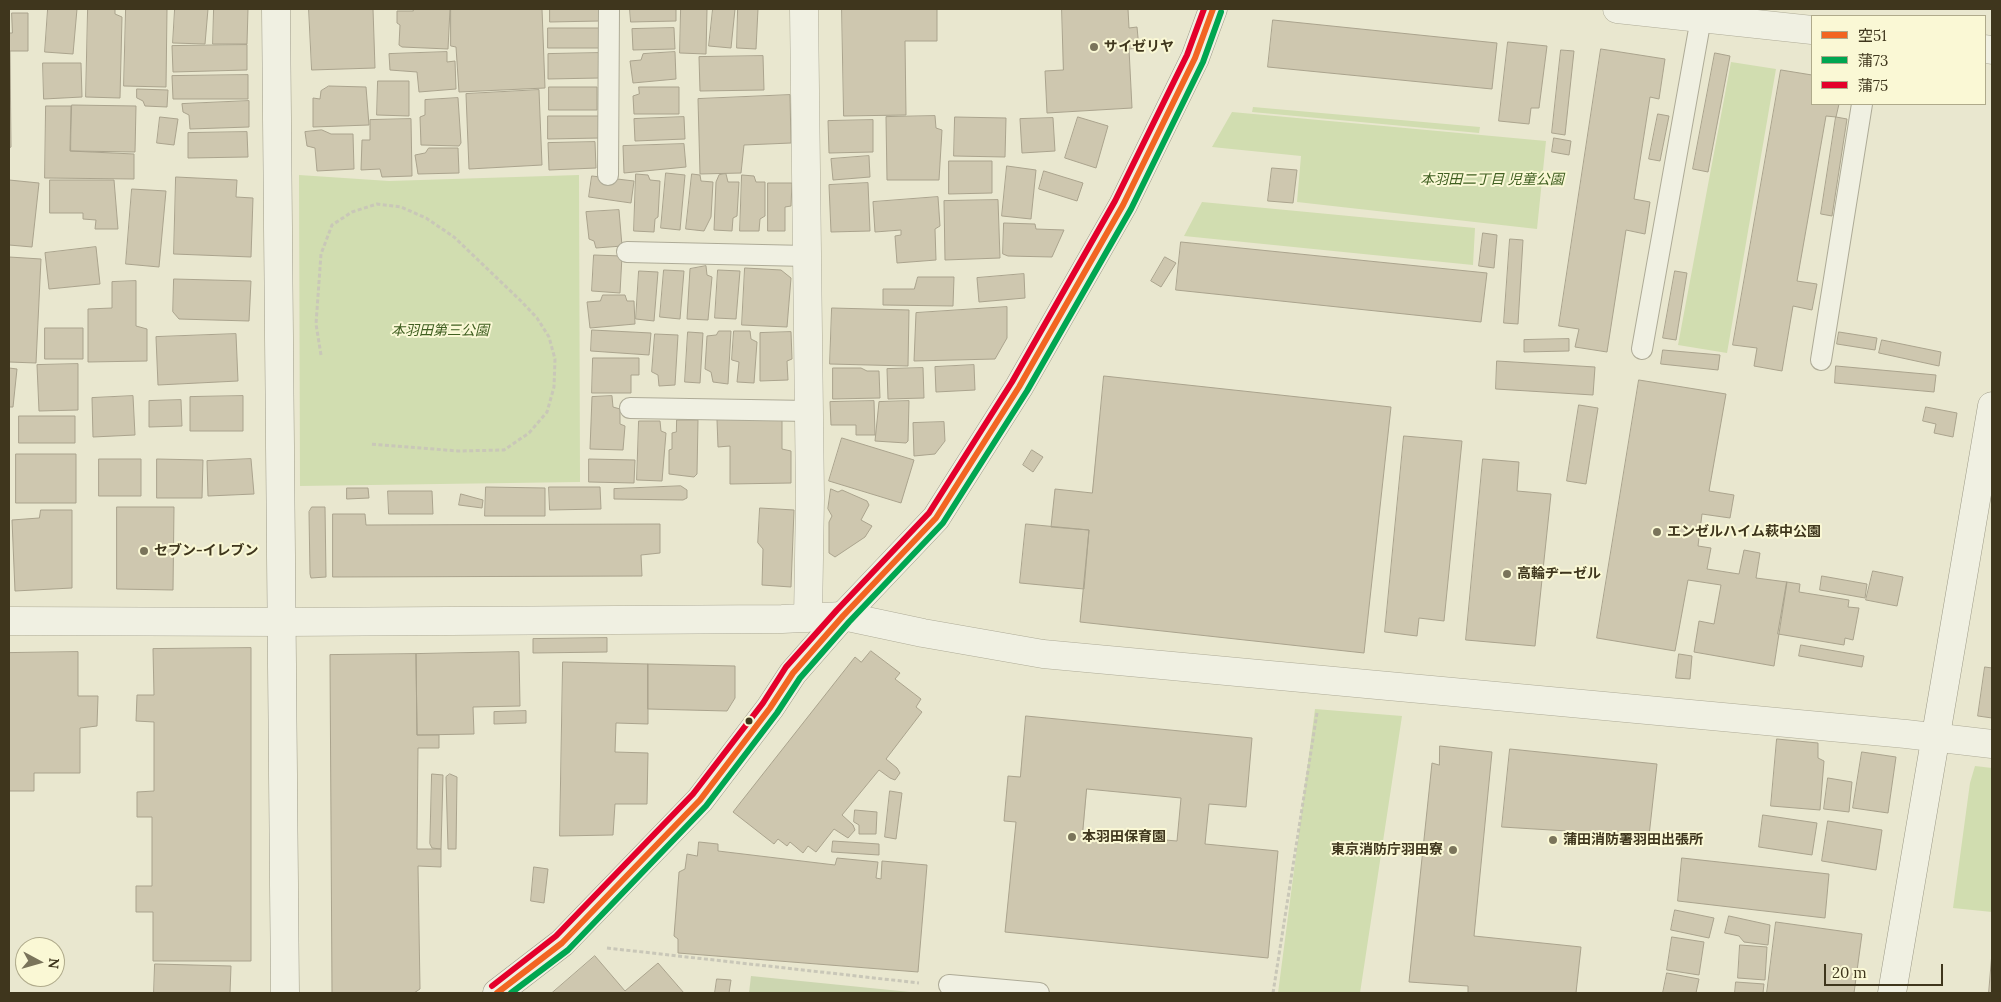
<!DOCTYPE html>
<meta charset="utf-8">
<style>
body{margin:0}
#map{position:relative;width:2001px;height:1002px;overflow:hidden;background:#e9e7cf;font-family:Lora,"Noto Sans JP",serif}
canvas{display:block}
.frame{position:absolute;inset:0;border:10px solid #3f361d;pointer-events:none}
.legend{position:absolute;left:1811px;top:15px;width:175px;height:90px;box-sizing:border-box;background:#faf8d5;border:1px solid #afaa8b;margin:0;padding:6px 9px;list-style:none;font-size:15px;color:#3f361d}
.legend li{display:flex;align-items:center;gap:10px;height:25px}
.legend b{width:25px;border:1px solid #afaa8b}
.north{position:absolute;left:15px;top:937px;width:50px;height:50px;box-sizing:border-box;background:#faf8d5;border:1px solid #afaa8b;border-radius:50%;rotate:96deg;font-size:14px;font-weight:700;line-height:20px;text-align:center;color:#3f361d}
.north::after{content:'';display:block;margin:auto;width:18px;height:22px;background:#7a745b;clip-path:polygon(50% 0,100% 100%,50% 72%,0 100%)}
.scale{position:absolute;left:1824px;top:964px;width:119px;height:22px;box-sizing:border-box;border:2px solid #3f361d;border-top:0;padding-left:6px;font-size:15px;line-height:18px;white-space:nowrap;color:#3f361d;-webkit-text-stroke:4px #faf8d5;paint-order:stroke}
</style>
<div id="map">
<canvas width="2001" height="1002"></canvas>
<div class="frame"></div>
<ul class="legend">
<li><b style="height:6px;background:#f26522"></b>空51</li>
<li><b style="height:6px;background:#00a651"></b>蒲73</li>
<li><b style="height:6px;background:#e4002b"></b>蒲75</li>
</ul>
<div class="north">N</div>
<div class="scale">20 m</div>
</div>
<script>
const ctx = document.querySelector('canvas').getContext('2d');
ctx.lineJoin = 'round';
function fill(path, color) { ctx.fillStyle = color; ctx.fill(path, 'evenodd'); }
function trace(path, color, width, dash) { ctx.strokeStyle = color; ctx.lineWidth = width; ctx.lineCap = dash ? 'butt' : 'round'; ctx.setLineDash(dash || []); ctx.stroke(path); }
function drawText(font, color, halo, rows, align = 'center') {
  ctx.font = font + ' Lora,"Noto Sans JP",serif'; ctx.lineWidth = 4; ctx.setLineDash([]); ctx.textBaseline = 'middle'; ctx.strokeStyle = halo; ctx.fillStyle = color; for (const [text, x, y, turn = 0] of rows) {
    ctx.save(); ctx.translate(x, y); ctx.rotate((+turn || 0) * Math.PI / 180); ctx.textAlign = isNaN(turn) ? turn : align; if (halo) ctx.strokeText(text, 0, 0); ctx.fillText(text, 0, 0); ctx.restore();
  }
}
fill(new Path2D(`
 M1731,62L1776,69L1727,353L1678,345Z
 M1253,107L1480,127L1479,133L1252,112Z
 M1232,112L1546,141L1537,229L1297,202L1301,156L1212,147Z
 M299,175L389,181L579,175L580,482L300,486Z
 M1202,202L1475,228L1473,265L1184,236Z
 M1315,709L1402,716L1360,993H1278Z
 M1975,766L1992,768V912L1953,908L1970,783Z`), '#d1ddb0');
fill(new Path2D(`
 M751,976L920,993H749Z`), '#ccd6b0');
const building = new Path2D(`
 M48,9H77L73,54L45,52Z
 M88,9H115V14L122,17L120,98L86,97Z
 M126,9H167L166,87L124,86Z
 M175,9H208L205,44L173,43Z
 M214,9H248L247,44H213Z
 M309,9H373L375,68L312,70Z
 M413,9H450L448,49L402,47L399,45L400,25L397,23V11H413Z
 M451,9H542L545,88L459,92L456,47L451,46Z
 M550,9H600V21L550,22Z
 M630,9H676V21L631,22Z
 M681,9H707L706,54L680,53Z
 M713,9H735L731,48L709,46Z
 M738,9H758L756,49L737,48Z
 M842,9H937V41H905L906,115L844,116Z
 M1062,9H1128L1129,28L1137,27L1139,48L1129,49L1132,108L1047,113L1045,71L1063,70Z
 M12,13H28V51H10L11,147L9,148V33H12Z
 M1273,20L1497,43L1492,89L1268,67Z
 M548,28H599V48H548Z
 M674,28L675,49L633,50L632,29Z
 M1508,42L1547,46L1539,108H1531L1529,124L1499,121Z
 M247,45V70L173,72L172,46Z
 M1601,49L1665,59L1659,99L1650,97L1634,199L1650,202L1645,234L1626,230L1607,352L1575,347L1579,329L1559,326Z
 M1561,50L1574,51L1565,135L1552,133Z
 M447,52V62L455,61L456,89L419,92L417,72L390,70L389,54Z
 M675,52L676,79L633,83L630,61L641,60L643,54Z
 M599,53L600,78L548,79V54Z
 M1715,53L1730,56L1708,172L1693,169Z
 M763,56L764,90L700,91L699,57Z
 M43,63H81L82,97L44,99Z
 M1781,70L1812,75V104H1839L1836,117L1826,116L1797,281L1817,284L1812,310L1793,306L1782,371L1754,366L1757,348L1733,345Z
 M248,75V99H173L172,76Z
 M378,81H409V116L377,115Z
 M329,86L366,87L369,125L313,127V98L320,99L321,91Z
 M549,87H597V110H549Z
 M639,87H679V114H634L633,96L639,94Z
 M137,89L168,90L167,107L145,106L143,101L137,98Z
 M539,90L542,165L469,169L466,94Z
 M790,95L791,143L744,145L741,173L700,174L698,99Z
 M458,98L461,143L459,146L421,145L420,117L425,115V100Z
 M249,101V127L190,129L189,115L183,112L182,104Z
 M72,105L136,106L135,152L71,151Z
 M46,106H71L70,151L134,154V179L45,178Z
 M1658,114L1669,116L1660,161L1649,159Z
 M548,116H600V138L548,139Z
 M935,116L936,128L942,130L939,180H887L886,117Z
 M160,117L178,119L174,145L157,143Z
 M684,117L685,139L635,141L634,119Z
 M955,117L1006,118L1005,157L954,156Z
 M1078,117L1108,126L1096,168L1065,158Z
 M1836,117L1847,119L1832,216L1821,214Z
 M1053,118L1055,151L1022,153L1020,119Z
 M411,119L412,176L382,177L380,169L361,170L362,140H370V120Z
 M873,120V152L829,153L828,121Z
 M322,130L331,134H353L354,169L317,171L315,148L307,146L305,132Z
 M247,132L248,157L188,158V133Z
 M1554,138L1571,141L1569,155L1552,152Z
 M595,142L596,168L549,170L548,143Z
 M684,144L686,167L624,173L623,146Z
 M429,148H458L459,173L418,174L415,155L425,153Z
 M869,156L870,177L833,180L831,159Z
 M949,161H992V193L949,194Z
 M1007,166L1036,170L1031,219L1002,216Z
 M1272,168L1297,170L1293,203L1268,201Z
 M1044,171L1083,183L1077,201L1039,189Z
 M666,173L685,175L680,230L661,228Z
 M636,174L648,175L650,180L660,181L658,217L655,219L654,232L634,231Z
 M692,174L700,175L701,181L713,182L711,217L704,231L686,229Z
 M726,174L728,182H739L737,216L733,218L732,231L714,230L716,182L719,175Z
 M742,175L754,176L756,182H765V216L760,219L759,231H740Z
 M592,176L634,181L631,203L589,197Z
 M176,177L237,180L236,197L253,198L251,257L174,254Z
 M9,180L39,183L32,247L9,245Z
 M50,180H114L118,229H95L96,220L83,219V213H50Z
 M768,183H792L791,206L785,207V231H768Z
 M868,183L870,231L831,232L829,185Z
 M132,189L166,191L159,267L126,264Z
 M938,197L940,226L935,229L936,260L897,263L895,236L901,235V230L875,232L873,202Z
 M998,200L1000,258L945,260L944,201Z
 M619,210L622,246L596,248L594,241L589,239L586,212Z
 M1004,223L1035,224L1036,229L1064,230L1052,257L1008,256L1003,254Z
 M1483,233L1497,235L1494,268L1479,266Z
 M1510,239L1523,240L1518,324L1504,323Z
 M1181,242L1487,273L1481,322L1176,290Z
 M96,247L100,284L49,289L45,253Z
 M594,255L622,256L620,293L592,291Z
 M9,257L41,259L36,363L9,362Z
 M1165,257L1176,263L1161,287L1151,281Z
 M706,266L707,275L712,277L708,320L687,319L690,269Z
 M745,268L781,270L791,278L787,327L742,325Z
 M664,270L684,271L680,319L660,317Z
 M718,270L740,271L736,319L715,318Z
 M639,271L658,272L654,321L636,319Z
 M1675,271L1687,273L1676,340L1663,338Z
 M1024,274L1025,298L979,302L977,278Z
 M918,277H954L953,306L883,305V289H914Z
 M174,279L251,281L249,321L179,319L173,312Z
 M136,281V326L147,329V361L88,362V309L112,308V282Z
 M603,295H625L627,301H634L635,324L590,328L587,302L600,301Z
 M1007,307V338L995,359L914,361L916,313Z
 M832,308L909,310L908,366L830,364Z
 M45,328H83V359H45Z
 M592,330L651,333L649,355L591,351Z
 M719,331H731L728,384L713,382L711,372L705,369L707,336L716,335Z
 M734,331H750L751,339L757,342L754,383L737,382L739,362L732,360Z
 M688,332L703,333L700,383L685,382Z
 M791,332L792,359L787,361L788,380L760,381V333Z
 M1839,332L1877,338L1875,350L1837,344Z
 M236,334L238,381L158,385L156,337Z
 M655,334L678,335L675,385L659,386L658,375L652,372Z
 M1569,339V351L1524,352V340Z
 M1882,340L1941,352L1939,366L1879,353Z
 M1663,350L1720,355L1718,370L1661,364Z
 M593,358H639V375H631V393H592Z
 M1497,361L1595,367L1593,395L1496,389Z
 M78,364V410L39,411L37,365Z
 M974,365L975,390L936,392L935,367Z
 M1836,366L1936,375L1934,392L1835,383Z
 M9,368L17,369L13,407H9Z
 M833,368H861L867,371H879L880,398L833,399Z
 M923,368L924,398L888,399L887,369Z
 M1104,376L1391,407L1364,653L1080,622L1089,530L1051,527L1055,489L1092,493Z
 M1639,380L1726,394L1709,491L1734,495L1730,518L1702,514L1698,546L1711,548L1707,569L1739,574L1744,550L1760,553L1756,578L1787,582L1774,666L1694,652L1699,621L1714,624L1721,585L1688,580L1675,651L1597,638Z
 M133,396L135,435L93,437L92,398Z
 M243,396V431H190V397Z
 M612,396L613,407L620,409V424L625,426L623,450L590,449L592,397Z
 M181,400L182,426L149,427V401Z
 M874,401L875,435H856V425H831L830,402Z
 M909,401L908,441L906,443L875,441L879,402Z
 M1579,405L1598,408L1586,484L1567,481Z
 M1926,407L1957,413L1953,437L1934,433L1936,424L1923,421Z
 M19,416H75V443H19Z
 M782,419V449L791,451V483L730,484V446L718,447L717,420Z
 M677,420H698L697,474L694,477L669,474V450L672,449V433L676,432Z
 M639,421H660L661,431L666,433L662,481L637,480Z
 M944,422L945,441L935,454L914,456L913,423Z
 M1404,436L1462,441L1444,621L1419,618L1417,636L1385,632Z
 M842,438L914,460L901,503L829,481Z
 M1032,450L1043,457L1033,472L1023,465Z
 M16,454H76V503H16Z
 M99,459H141V496H99Z
 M157,459L203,460L202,498H157Z
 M251,459L254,494L208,496L207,461Z
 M589,459L635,460L634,483L589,482Z
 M1483,459L1519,462L1517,491L1551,494L1535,646L1466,640Z
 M681,486L687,490V498L683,500L614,499V489Z
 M486,487L545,488V516H485Z
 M549,487H600L601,509L550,510Z
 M347,488H368L369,498L347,499Z
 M831,489L838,492L842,490L867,501L869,505L861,520L872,526L865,537L835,557L829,553V522L832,516L828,509Z
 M388,491H432L433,514H389Z
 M461,494L483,500L482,508L459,505Z
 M117,507H174L173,590L117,589Z
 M312,507H325L326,577L311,578L310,574L309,512Z
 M760,508L794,510L791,587L762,585L763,549L758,543Z
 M41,510H72V588L15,591L12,520L39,518Z
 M333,514H365L366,525L660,524V553L641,555L642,576L333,577Z
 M1026,524L1089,530L1084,589L1020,583Z
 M1873,571L1903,577L1897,606L1866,600Z
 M1822,576L1867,584L1865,598L1820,590Z
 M1787,582L1800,584L1799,592L1849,600L1848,607L1859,608L1853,640L1845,638L1844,645L1778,634Z
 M607,638V652L533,653V639Z
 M1801,645L1864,656L1862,667L1799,656Z
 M251,648V961H153V912H136V886H152V817H137V792L154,791V722L136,721L137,695H154L153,649Z
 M871,651L900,673L895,679L921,699L916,707L922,712L886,759L897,768L900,773L895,780L890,778L879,770L842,815L853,825L855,830L848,838L834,829L816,852L808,846L803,853L790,842L787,846L778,839L774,844L733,812L855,657L861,662Z
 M78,652V696H98L97,726L80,728V773H34V791H9V653Z
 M519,652L520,706L473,707L474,734L417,735L416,654Z
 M416,654L417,735H439V748H418L417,849H441V867L418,866L420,989L414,993H332L330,655Z
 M1679,654L1692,656L1690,679L1676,678Z
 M563,662L648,664V724L616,723L615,752L648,753L647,804H615L613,835L560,836Z
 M648,664L735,666V698L727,711L648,709Z
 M1985,667L1992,668V718L1978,716Z
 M526,711V723L494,724V712Z
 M1026,716L1252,738L1246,807L1209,804L1205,844L1278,851L1268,958L1005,932L1016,822L1004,821L1008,776L1020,777ZM1087,789L1181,798L1177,841L1083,833Z
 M1777,739L1818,743V758L1824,761L1820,810L1771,806Z
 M1440,746L1492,752L1474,936L1581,947L1576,993H1468V986L1409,982L1432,763L1439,765Z
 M1510,749L1657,764L1649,836L1502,827Z
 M1862,752L1896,757L1888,813L1853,808Z
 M432,774L443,775L441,849L432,848L430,844Z
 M450,774L457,777L456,849H448L446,777Z
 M1828,778L1852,782L1849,812L1824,809Z
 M890,791L902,793L896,839L885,837Z
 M855,810L877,812L876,834H859V825L854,822Z
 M1763,815L1817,823L1812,855L1759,847Z
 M1828,821L1882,830L1876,870L1822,861Z
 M833,841L879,844V855L832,852Z
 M699,842L718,844V851L835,865L837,858L878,862L876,878L881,879L882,861L927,865L918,972L678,953V939L674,936L679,872L685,869L687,854L697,856Z
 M1682,858L1829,874L1825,918L1678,901Z
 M534,867L548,869L544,903L531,901Z
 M1675,910L1714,918L1709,938L1671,930Z
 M1729,916L1770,925L1768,945L1744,942L1739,936L1725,933Z
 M1776,922L1862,934L1854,993H1767Z
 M1672,937L1704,942L1699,975L1667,970Z
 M1740,945L1767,947L1765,980L1738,978Z
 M1992,953V993H1989Z
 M595,956L625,991L658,963L684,993H552Z
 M155,964L231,966L230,993H154Z
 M1667,973L1699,979L1696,993H1663Z
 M717,979L731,980L729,993H715Z
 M1736,982L1764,984L1763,993H1735Z`);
fill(building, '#cec7af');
trace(building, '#aaa38d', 1);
const lane = new Path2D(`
 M608,175L609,9
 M627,252L807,256
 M1642,349L1701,18
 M1821,360L1862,104
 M630,408L809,411
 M949,985L1039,993`);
const street = new Path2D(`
 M804,9L810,498L808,618
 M1617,9L1812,30
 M1985,49L1992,50
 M9,621L282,622L782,619L843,616L923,633L1043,654L1906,734L1992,744`);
const secondary = new Path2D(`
 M276,9L285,993
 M497,993L562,943L700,800L770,708L793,673L843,616L936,518L1019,387L1123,205L1195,58L1213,9
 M1892,993L1992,406`);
trace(lane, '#aeab97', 22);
trace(street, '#aeab97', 29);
trace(secondary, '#9e9b88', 29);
trace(new Path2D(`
 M321,355L316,324L321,254L332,225L352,212L377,204L401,207L426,218L454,237L521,301L537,318L549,337L555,359L554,387L547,412L529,433L504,450L458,451L370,444
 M607,948L919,983
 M1273,993L1317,713`), '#c9c7b8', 3, [4, 2.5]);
trace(lane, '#f0f0e2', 20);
trace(street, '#f0f0e2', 28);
trace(secondary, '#f0f0e2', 28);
trace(new Path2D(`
 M497,993L562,943L700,800L770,708L793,673L843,616L936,518L1019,387L1123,205L1195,58L1213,9`), '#f26522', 6);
trace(new Path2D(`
 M511,993L568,950L706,806L777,713L800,678L849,622L943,523L1027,391L1131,209L1203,62L1221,12`), '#00a651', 6);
trace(new Path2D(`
 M492,986L556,936L693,794L763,703L786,667L837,610L929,513L1012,382L1115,201L1187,55L1204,9`), '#e4002b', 6);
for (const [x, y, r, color] of [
 [1094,47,5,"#7a745b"],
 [1657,532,5,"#7a745b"],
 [144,551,5,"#7a745b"],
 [1507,574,5,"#7a745b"],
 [749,721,4.5,"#3f361d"],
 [1072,837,5,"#7a745b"],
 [1553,840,5,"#7a745b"],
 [1453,850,5,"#7a745b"]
]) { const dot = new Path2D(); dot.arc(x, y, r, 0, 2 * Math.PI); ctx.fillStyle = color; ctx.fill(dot); trace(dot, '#faf8d5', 2); }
drawText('bold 14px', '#3f361d', '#faf8d5', [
 ["サイゼリヤ",1104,47],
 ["エンゼルハイム萩中公園",1667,532],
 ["セブン-イレブン",154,551],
 ["高輪ヂーゼル",1517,574],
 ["本羽田保育園",1082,837],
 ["蒲田消防署羽田出張所",1563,840],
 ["東京消防庁羽田寮",1443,850,"right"]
], 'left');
drawText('italic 14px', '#405f21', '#faf8d5', [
 ["本羽田二丁目 児童公園",1492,180],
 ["本羽田第三公園",440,331]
]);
</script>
